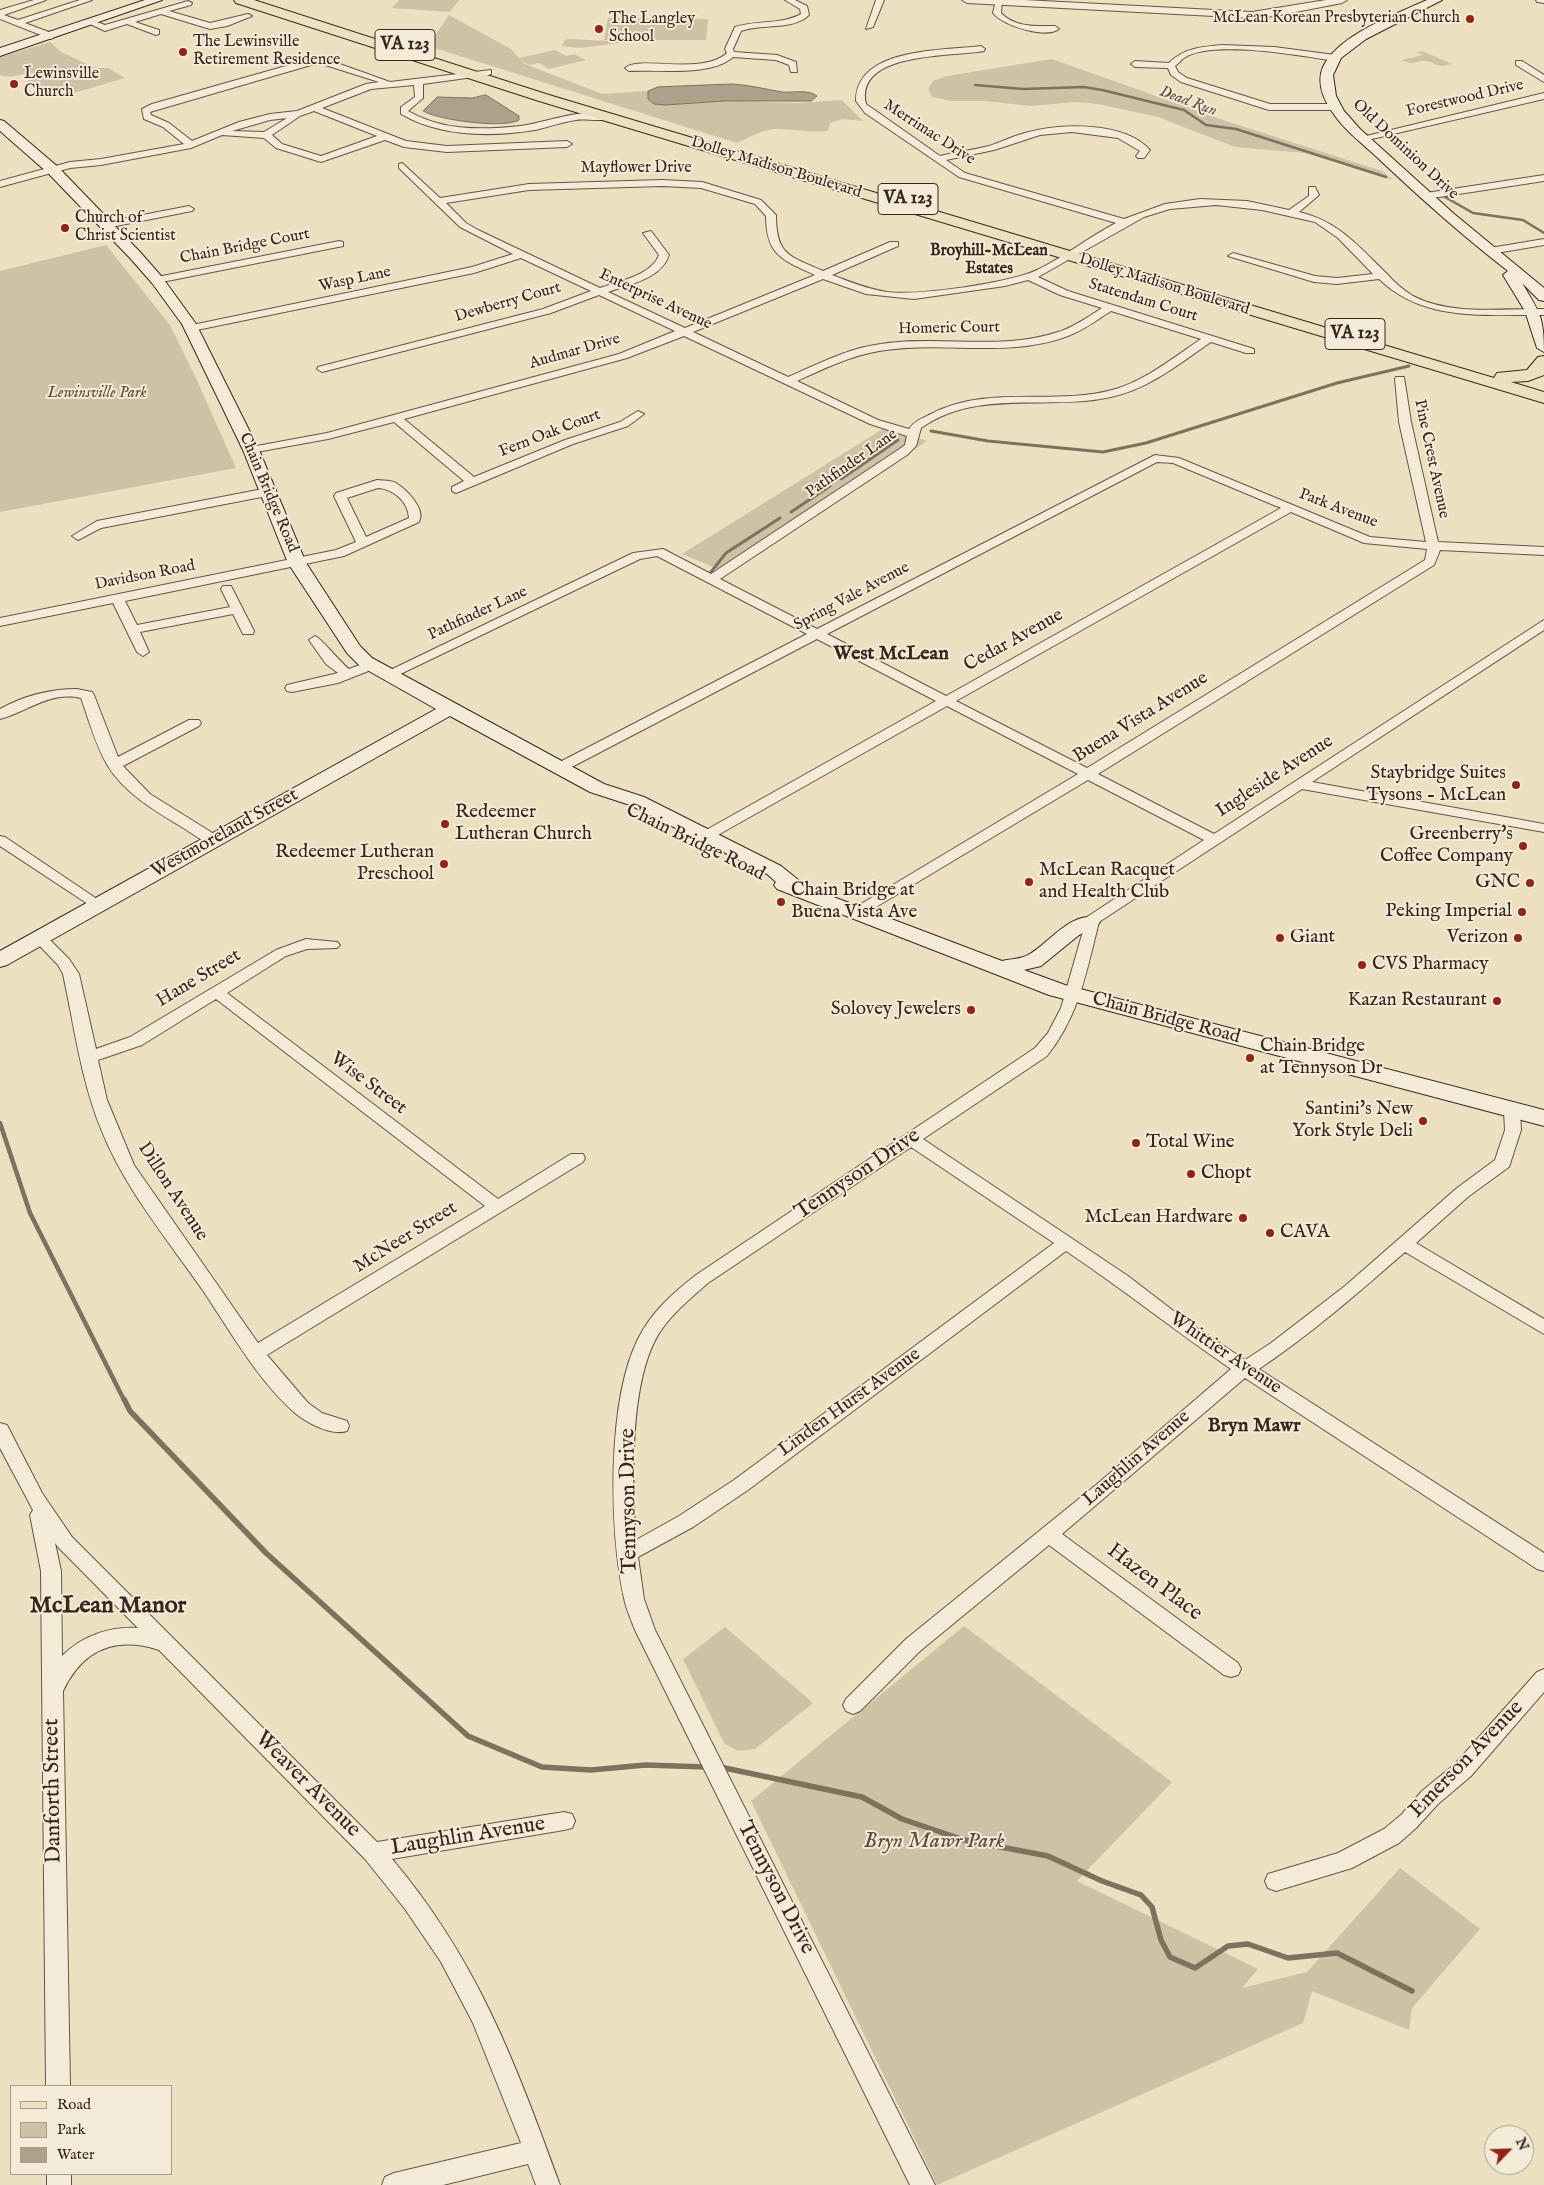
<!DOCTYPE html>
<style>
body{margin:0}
#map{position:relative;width:1544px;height:2185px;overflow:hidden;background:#ece0c1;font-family:"IM FELL English",serif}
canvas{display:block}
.legend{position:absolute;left:10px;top:2085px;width:162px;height:90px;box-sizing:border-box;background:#f3ebd7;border:1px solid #a99d8d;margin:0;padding:6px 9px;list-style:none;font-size:15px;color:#39271d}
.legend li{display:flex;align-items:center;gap:10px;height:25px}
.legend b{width:25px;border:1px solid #a99d8d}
.north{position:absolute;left:1484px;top:2125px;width:50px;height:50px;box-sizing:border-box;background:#f3ebd7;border:1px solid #a99d8d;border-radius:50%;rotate:66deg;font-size:14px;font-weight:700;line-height:20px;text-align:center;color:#39271d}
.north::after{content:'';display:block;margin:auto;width:18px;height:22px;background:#8f2418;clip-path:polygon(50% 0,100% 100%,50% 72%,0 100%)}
</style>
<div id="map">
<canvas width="1544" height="2185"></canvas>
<ul class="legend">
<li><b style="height:6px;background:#ece0c1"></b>Road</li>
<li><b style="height:14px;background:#cec1a5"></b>Park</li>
<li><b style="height:14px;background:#afa189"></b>Water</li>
</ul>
<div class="north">N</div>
</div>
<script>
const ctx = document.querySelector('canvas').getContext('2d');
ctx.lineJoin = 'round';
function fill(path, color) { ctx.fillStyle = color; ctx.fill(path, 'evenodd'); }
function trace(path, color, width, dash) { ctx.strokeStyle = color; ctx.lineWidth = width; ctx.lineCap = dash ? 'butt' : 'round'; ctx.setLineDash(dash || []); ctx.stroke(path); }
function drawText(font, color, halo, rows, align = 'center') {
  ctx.font = font + ' "IM FELL English",serif'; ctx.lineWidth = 4; ctx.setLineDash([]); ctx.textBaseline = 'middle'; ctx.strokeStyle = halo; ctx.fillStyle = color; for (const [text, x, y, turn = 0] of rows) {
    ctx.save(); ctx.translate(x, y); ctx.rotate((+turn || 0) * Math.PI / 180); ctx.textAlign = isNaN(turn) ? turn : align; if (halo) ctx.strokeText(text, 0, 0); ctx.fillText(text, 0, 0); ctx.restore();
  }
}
fill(new Path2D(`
 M399,0H459L450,12L392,8Z
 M449,15L511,49L519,58L555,50L566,56L574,54L586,60L549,69L538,63L530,65L521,61L525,64L602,94L648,91V93L665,105L724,101L797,103L842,100L863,121L843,119L830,123L828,131C811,133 796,129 779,129C765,128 750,137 737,143L428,46Z
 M608,18L708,19L706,40H604Z
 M570,39L627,42L580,48L562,46L565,40Z
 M50,42L61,52L78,60L96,68H108L125,78L67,95L27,81L43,76C28,67 15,81 0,75V57Z
 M1422,51L1452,64C1434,69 1438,62 1425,61C1414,61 1414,66 1402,60L1423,55L1417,52Z
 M1052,59L1229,122L1382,171L1393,180L1305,153L1235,147L1158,117L1098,104L1075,102L1031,106L985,101H951L932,97L928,89L933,81L947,76Z
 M106,245L170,325L194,374L236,468L0,512V271Z
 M886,427L927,441L723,571L682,554Z
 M964,1626L1172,1782L1077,1881L1258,1969L1242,1988L1307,1972L1400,1868L1480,1929L1412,2008L1409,2030L1312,1991L1303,2023L937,2185L751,1801Z
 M725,1627L813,1703L755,1749L738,1751L724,1743L683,1659Z`), '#cec1a5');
const water = new Path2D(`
 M732,84C749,85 765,89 782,92C793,93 808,89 817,96L811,101H724L665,105L654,104L648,99V91L658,87Z
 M486,95L519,116V120C503,129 439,120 423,111L437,97L472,98Z`);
fill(water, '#afa189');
trace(water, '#80705e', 1);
trace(new Path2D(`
 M975,85L1023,89L1084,87L1102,90L1184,110L1206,125L1236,129L1386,177
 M1445,197L1473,213L1523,220L1544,233`), '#80705e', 2.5);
trace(new Path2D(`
 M931,431L988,441L1103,452L1146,443L1337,383L1409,366
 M841,479L898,440
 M791,512L830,486
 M711,572L726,553L780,518`), '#80705e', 3);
trace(new Path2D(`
 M0,1123L30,1213L124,1400`), '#80705e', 4.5);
trace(new Path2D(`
 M124,1399L130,1411L266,1553L468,1736L542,1767L591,1770L645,1765L707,1767
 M720,1767L862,1797L902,1819L964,1840L1048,1856L1102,1881L1141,1895L1152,1907L1161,1940L1170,1957L1195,1968L1228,1946L1248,1944L1288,1958L1337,1953L1412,1991`), '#80705e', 5.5);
const minor = new Path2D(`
 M34,0H46L4,15L18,20L80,0H92L25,23L54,34L55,36L51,39L0,19V10Z
 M785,0H795L807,6L809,15C792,31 763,23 741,31L733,49L734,52L777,55L796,62L797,72H791L789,65L776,60L733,57C711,77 658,69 629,71L625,68C641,55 702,76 727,53L725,49L735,27C756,20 781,25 801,14L800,9Z
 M876,0H884L873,27L866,29Z
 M996,0H1002L1001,13C1015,28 1037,26 1055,26L1059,29C1046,39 1003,26 993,13Z
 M1536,0H1544V3L1537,2Z
 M188,1L192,3L191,5L169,11L210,23L248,14L252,16L227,26L210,29L161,14L135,22L159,30V34L156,35L127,24L105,31L90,24L94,21L105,25Z
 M1222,45L1274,47L1335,55L1339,58L1335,61C1302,56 1211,39 1184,58C1181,60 1178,64 1175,66L1178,72L1187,78L1270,104H1335L1339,107L1335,110H1269L1181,82L1171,75L1168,68L1135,67L1131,64L1135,61L1169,63C1184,48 1201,47 1222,45Z
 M981,46L985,49L984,51C954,57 854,51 866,104L940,156C956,152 973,150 989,146C1001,142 1013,136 1025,133C1060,123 1124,121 1150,150L1144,158H1138L1136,156L1140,151L1118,138L1072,132L1040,135L994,150L946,160L965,173L1124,219L1165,204L1200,199L1247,201L1289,210L1309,196V187H1315L1319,195L1299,212C1339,221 1360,248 1387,274C1394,282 1403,290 1413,296C1451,316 1502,308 1544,309V315C1485,314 1425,323 1379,279L1337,284L1314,282L1228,256L1233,253L1315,276L1337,278L1373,274L1338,238L1315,222L1262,210L1216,205L1170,209L1144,217L1038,277L1068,291L1254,349V353H1246L1211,342C1180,363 1149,389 1111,397C1048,411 978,388 921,428L916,446L907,455L720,579L817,629L1155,455L1179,458L1370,537L1426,542L1399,422L1395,379L1396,377H1404L1411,422L1438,542L1544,547V555L1440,550L1434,565L1098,774L1214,834L1544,620V630L1312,782L1544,824V832L1302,789L1099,922C1086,972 1080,1014 1047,1056L923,1139L1128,1276L1188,1322L1245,1360L1271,1343L1345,1286L1457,1188L1495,1160L1505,1130L1504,1111L1506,1107H1518L1520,1111L1521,1130L1509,1167L1469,1196L1416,1243L1544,1319V1334L1405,1252C1358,1293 1311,1334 1259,1369L1544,1553V1571L1537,1569L1245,1378L1062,1534L1238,1663L1241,1669L1238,1675L1231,1677L1224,1675L1049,1545L920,1651L860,1711L853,1714L846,1711L843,1705L846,1699L906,1639L1096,1485L1231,1369C1175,1331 1123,1289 1066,1251L748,1490L693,1527L638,1557L644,1599L655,1630L935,2185H910L635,1630C631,1619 626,1609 624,1598C609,1530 607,1401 638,1339C651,1312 673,1293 696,1275L1035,1048L1048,1033L1061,1008L1087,917L1204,840L1088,780L861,916H851L849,913L851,910L1078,774L947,706L709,840H699L697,837L699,834L936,701L817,639L564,771H554L552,768L554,765L807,634L657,556L640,559L392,678H382L380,675L633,553L663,549L711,574L898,450L905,445L907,436L870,424L684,336L627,358L404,419L474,477L565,440L620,422L638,411L644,414L628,426L573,444L456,493L452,491V487L464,481L394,422L328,439L251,453L245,450L251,447L327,433L619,354L675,331L599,295L551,313L322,372L317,369L318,367L543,309L591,291L521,258L474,273L192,331L187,328L192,325L472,267L513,254L460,227L399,168V164L402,163L440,198L529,184L662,180L702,182L761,200L776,215C776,256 790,256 823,271L890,242H898V246L832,275C850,282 868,289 887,292C917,296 1010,283 1037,270C1064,257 1089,237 1116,223L959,177L865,113L856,101C856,47 943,51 981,46ZM662,186L701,188L755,204L766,216C766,255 782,260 815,275L685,328L608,292C630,284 661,279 669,255L651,231L643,233L659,255C652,275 619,281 600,288L478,230L466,223L446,203L529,190ZM823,279L866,294L914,299L1005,286L1028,280L1060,295L1102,308C1088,317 1074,327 1058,332C1001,351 940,335 881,344C848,348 818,364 788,377L693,332ZM1111,311L1201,339C1173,358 1145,381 1112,390C1052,406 988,384 931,414C923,418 914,421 909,429L878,420L797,381C823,369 850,356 879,351C942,340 1007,359 1068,336C1084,330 1097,320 1111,311ZM1157,462L1173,463L1281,508L946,696L827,634ZM1291,512L1364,543L1427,549L1425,560L1087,768L956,701ZM911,1147L1054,1243L734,1480L679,1516L636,1540C632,1484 629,1384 658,1335C670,1315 690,1299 708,1283Z
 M323,58L390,82L491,70V74L488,75L423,84V98L408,111C442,131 482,130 520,126C540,124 594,104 610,117C603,123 586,118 576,120C562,122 549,127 535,130C491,137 440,137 401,114V107L415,97L414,85L371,89L322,108L406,141L447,146L567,141L572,144L567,147L447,152L404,147L385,140L321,162L276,148L264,138L222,135L191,148L101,165L70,168L0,187V181L70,162L101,159L184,144L163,127L144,119L142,109L152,104L307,60ZM322,64L379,82L366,84L297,111L270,114L239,122L192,141L169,123L151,115L150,112L311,65ZM314,111L377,136L321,156L282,144L272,135L300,116ZM287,118L264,132L232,131L270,120Z
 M1516,61H1522L1544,75V82L1516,65Z
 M1544,93V99L1363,141L1358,138Z
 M1544,175V181L1426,199L1421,196L1426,193Z
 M189,206L194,209L192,211L106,228L101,225L106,222Z
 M1544,239V245L1490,254L1485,251L1490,248Z
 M339,241L343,242V246L157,283L152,280L157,277Z
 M377,480C383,481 391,480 396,483C407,490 426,509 419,522L344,556L125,601L137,625L230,607L221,589L223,586H231L254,631L253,634H243L233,614L140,632L149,652L143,656L137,652L113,603L0,626V618L336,550L356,542L334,496L336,493ZM378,488C393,489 408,501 409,518L366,537L347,498Z
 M268,488L274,492L272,495L101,528L78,540L72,536L97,521Z
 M315,636C320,637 341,663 349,669L371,661L378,665L376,668L338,683L292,692L287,691L285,688L287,685L338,673L326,664L309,640Z
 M77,689L92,692L94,695L118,757L189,720H199L201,723L199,726L123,766L150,794L219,837L221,840L219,843C207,846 195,835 185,829C157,812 125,794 108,766C96,747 89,720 81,698C48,691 28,712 0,719V709C23,696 50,689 77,689Z
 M0,836L5,837L106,905L104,908H94L0,846Z
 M40,933L45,935L69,959L79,974L96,1049L130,1037L276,950L306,939L337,942L340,945L337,948L307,949L286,956L227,993L498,1199L571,1154H583L585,1158L583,1162L267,1355L308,1403L322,1413L347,1421L349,1426L347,1431C331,1436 307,1423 295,1413C259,1382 230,1331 204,1292C168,1240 124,1188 101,1129C81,1080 74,1025 63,974L58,965L32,938ZM216,999L485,1206L258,1343L134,1165L107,1100L98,1060L142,1045Z
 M0,1423L7,1425L42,1493L72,1537L377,1842L564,1812L572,1814L575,1821L572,1828L564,1830L392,1859C478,1961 515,2062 560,2185H536L528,2164L443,2185H382L385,2177L394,2173L521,2143L473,2023L441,1962L405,1909L365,1859L159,1650C116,1636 83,1649 63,1691L70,2086H46L41,1571L30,1515L33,1510L0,1448ZM55,1543L58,1547L138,1628C110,1626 82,1636 62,1656L61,1571Z
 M1544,1669V1692L1471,1776L1438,1804L1416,1828L1399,1843L1352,1868L1276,1891L1268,1888L1265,1881L1268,1874L1338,1853L1384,1829L1401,1815L1422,1791L1455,1764L1537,1672Z
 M47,2174H71V2185H47Z`);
const tertiary = new Path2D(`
 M962,0H1024L1252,12L1326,0H1347L1342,3L1275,16L1252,18L967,3Z`);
const secondary = new Path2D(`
 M145,0H162L0,56V48Z
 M1427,0H1442L1366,39L1341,58L1333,75L1336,96L1344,111L1360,129L1453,213L1544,288V301L1539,300L1522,283C1540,313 1544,317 1544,352L1537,348L1525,311L1503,275L1508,271C1463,236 1420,198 1379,159C1363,144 1345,131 1333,113C1324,100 1316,83 1323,67C1338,35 1396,14 1427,0Z
 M0,120L4,121L58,167L140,252L162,277L196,324L259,450L306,563L360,646L372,658L604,784L644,797L781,866L807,887L1002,961C1010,959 1021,959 1028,955C1049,944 1070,911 1097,918L1100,922L1097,926L1079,935L1041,966L1024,970L1065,985L1544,1110V1126L1049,995L777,889L774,885L776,882L767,874L630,805L590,792L450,716L7,965L0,967V951L436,709L360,666L347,653L288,563L243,450L182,324L152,283L130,258L48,173L0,131Z`);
const primary = new Path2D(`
 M234,0H254L549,95L1494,378L1497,373L1527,370L1538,357L1544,356V375L1528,381L1511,382L1544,392V403L539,101L236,3Z`);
trace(minor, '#665546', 2);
trace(tertiary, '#665546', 2);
trace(secondary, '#39271d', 2);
trace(primary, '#39271d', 2);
fill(minor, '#f3ebd7');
fill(tertiary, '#f3ebd7');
fill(secondary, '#f3ebd7');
fill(primary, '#ece0c1');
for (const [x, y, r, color] of [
 [1470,19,5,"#8f2418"],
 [599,29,5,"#8f2418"],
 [183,52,5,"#8f2418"],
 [14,84,5,"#8f2418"],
 [65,228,5,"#8f2418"],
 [1516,785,5,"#8f2418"],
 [445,824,5,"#8f2418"],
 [1523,846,5,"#8f2418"],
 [444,864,5,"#8f2418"],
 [1029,882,5,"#8f2418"],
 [1530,883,5,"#8f2418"],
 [781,902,5,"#8f2418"],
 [1522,912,5,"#8f2418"],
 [1280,938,5,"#8f2418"],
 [1518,938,5,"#8f2418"],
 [1362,965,5,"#8f2418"],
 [1497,1001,5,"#8f2418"],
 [971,1010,5,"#8f2418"],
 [1250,1058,5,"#8f2418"],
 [1423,1121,5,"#8f2418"],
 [1136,1143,5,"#8f2418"],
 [1191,1174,5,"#8f2418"],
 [1243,1218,5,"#8f2418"],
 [1270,1233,5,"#8f2418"]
]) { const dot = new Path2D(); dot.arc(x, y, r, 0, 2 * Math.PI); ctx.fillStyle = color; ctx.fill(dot); trace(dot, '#f3ebd7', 2); }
drawText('16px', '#39271d', '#f3ebd7', [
 ["McLean Korean Presbyterian Church",1460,19,"right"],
 ["The Langley",609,20],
 ["School",609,38],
 ["The Lewinsville",193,43],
 ["Retirement Residence",193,61],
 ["Lewinsville",24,75],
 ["Church",24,93],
 ["Church of",75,219],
 ["Christ Scientist",75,237]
], 'left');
drawText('16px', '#39271d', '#f3ebd7', [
 ["Forestwood Drive",1465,99,-13],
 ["Merrimac Drive",929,133,33],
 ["Old Dominion Drive",1405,150,43],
 ["Dolley Madison Boulevard",776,168,17],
 ["Mayflower Drive",636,169],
 ["Chain Bridge Court",245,247,-11],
 ["Wasp Lane",355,280,-12],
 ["Dolley Madison Boulevard",1164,285,17],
 ["Enterprise Avenue",655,300,25],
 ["Statendam Court",1143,301,17],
 ["Dewberry Court",508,303,-16],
 ["Homeric Court",949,329,-1],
 ["Audmar Drive",575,352,-16],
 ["Fern Oak Court",550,434,-21],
 ["Pine Crest Avenue",1431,459,78],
 ["Pathfinder Lane",852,464,-35],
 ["Chain Bridge Road",268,493,67],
 ["Park Avenue",1338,509,21],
 ["Davidson Road",145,576,-11],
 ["Spring Vale Avenue",852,597,-28],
 ["Pathfinder Lane",478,614,-25]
]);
drawText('italic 16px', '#5c4c3d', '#f3ebd7', [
 ["Dead Run",1188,102,20]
]);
drawText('bold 16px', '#39271d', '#f3ebd7', [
 ["Broyhill-McLean",989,252],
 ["Estates",989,270]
]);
drawText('italic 16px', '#5e4e3f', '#f3ebd7', [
 ["Lewinsville Park",97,394]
]);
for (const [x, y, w] of [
 [405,45,60],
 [908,199,60],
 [1355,334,60]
]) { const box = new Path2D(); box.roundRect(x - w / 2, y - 15.5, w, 31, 4); ctx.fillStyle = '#f3ebd7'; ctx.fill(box); trace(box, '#39271d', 1); }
drawText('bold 18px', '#39271d', null, [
 ["VA 123",405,45],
 ["VA 123",908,199],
 ["VA 123",1355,334]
]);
drawText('19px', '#39271d', '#f3ebd7', [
 ["Cedar Avenue",1014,641,-29],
 ["Buena Vista Avenue",1141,718,-32],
 ["Ingleside Avenue",1275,777,-33],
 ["Westmoreland Street",225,834,-29],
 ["Chain Bridge Road",695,843,26],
 ["Hane Street",199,979,-31],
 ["Chain Bridge Road",1166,1019,15],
 ["Wise Street",368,1084,37],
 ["Dillon Avenue",172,1192,57],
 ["McNeer Street",406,1238,-32],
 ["Whittier Avenue",1225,1354,34],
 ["Linden Hurst Avenue",850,1403,-36],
 ["Laughlin Avenue",1137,1459,-41]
]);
drawText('19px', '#39271d', '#f3ebd7', [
 ["Staybridge Suites",1506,774],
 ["Tysons - McLean",1506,796],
 ["Redeemer",455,813,"left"],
 ["Lutheran Church",455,835,"left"],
 ["Greenberry's",1513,835],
 ["Coffee Company",1513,857],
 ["Redeemer Lutheran",434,853],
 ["Preschool",434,875],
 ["McLean Racquet",1039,871,"left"],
 ["and Health Club",1039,893,"left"],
 ["GNC",1520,883],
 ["Chain Bridge at",791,891,"left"],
 ["Buena Vista Ave",791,913,"left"],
 ["Peking Imperial",1512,912],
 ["Giant",1290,938,"left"],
 ["Verizon",1508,938],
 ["CVS Pharmacy",1372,965,"left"],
 ["Kazan Restaurant",1487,1001],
 ["Solovey Jewelers",961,1010],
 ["Chain Bridge",1260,1047,"left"],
 ["at Tennyson Dr",1260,1069,"left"],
 ["Santini's New",1413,1110],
 ["York Style Deli",1413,1132],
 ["Total Wine",1146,1143,"left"],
 ["Chopt",1201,1174,"left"],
 ["McLean Hardware",1233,1218],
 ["CAVA",1280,1233,"left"]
], 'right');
drawText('bold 20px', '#39271d', '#f3ebd7', [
 ["West McLean",891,655],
 ["Bryn Mawr",1254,1427]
]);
drawText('22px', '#39271d', '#f3ebd7', [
 ["Tennyson Drive",858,1175,-34],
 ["Tennyson Drive",630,1501,-91],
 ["Hazen Place",1154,1583,37],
 ["Emerson Avenue",1467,1760,-46],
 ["Weaver Avenue",307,1785,45],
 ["Danforth Street",54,1791,-91],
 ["Laughlin Avenue",468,1837,-9],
 ["Tennyson Drive",775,1888,63]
]);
drawText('italic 22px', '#5e4e3f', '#f3ebd7', [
 ["Bryn Mawr Park",934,1842]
]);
drawText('bold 24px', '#39271d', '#f3ebd7', [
 ["McLean Manor",108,1607]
]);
</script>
